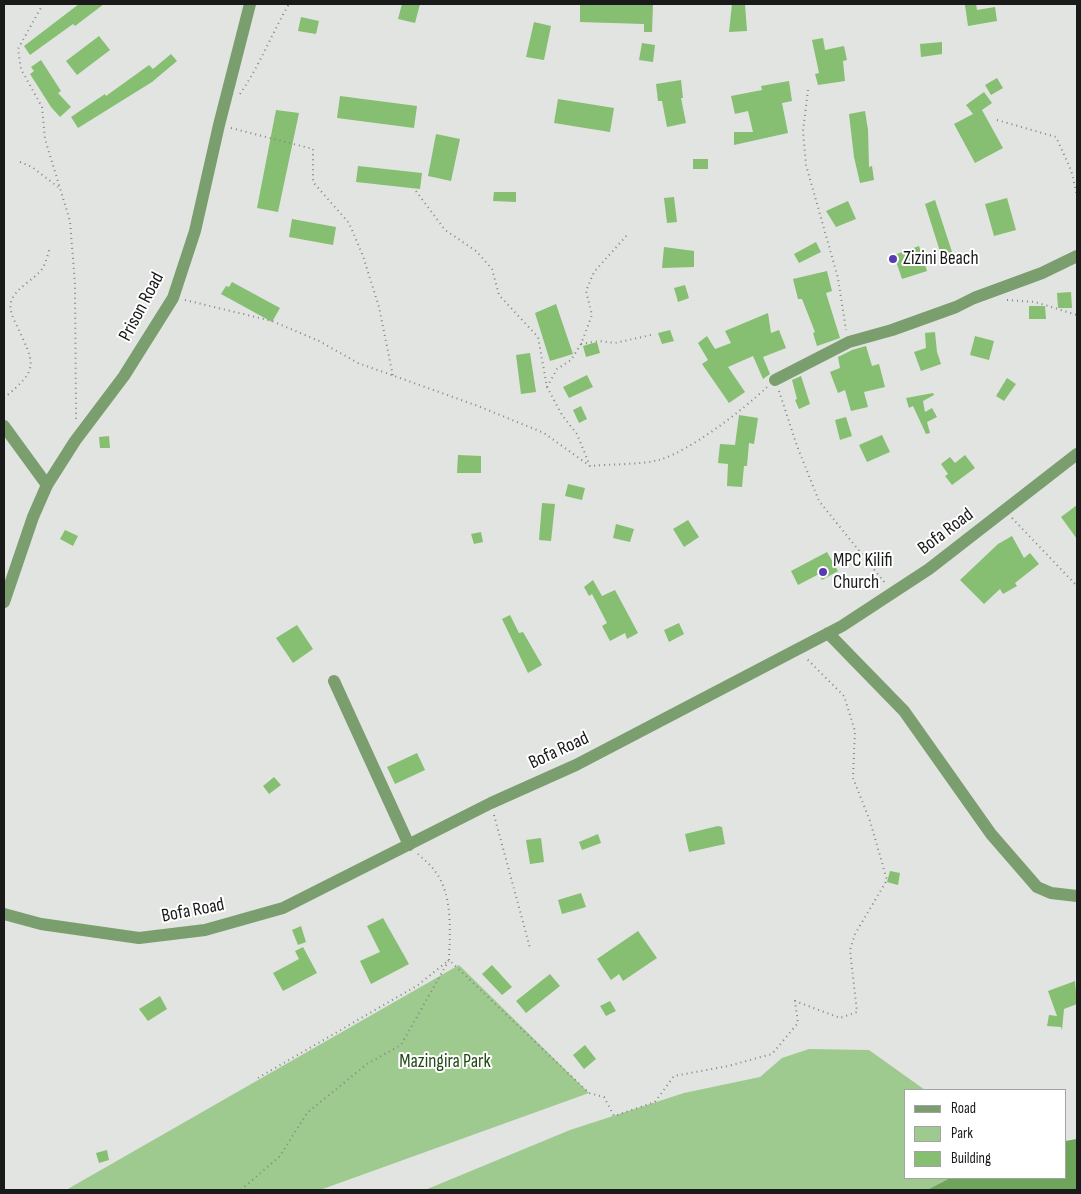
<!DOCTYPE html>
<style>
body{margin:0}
#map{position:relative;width:1081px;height:1194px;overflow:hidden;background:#e1e4e0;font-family:"Sofia Sans Condensed",sans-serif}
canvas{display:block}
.frame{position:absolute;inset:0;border:5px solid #191a19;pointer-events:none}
.legend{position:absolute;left:904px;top:1089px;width:162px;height:90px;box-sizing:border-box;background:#fff;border:1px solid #a3a3a3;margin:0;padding:6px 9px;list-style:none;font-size:15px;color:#191a19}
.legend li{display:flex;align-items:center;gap:10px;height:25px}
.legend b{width:25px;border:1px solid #a3a3a3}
</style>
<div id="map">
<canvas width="1081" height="1194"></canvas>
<div class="frame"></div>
<ul class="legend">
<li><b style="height:6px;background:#7a9e6d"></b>Road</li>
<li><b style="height:14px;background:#9eca8f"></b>Park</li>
<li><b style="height:14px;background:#86be72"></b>Building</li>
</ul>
</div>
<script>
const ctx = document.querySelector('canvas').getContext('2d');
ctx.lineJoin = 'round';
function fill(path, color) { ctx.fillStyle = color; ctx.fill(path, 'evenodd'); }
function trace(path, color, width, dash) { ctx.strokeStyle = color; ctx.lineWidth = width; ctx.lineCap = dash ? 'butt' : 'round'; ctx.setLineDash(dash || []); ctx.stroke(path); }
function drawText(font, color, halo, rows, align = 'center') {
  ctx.font = font + ' "Sofia Sans Condensed",sans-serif'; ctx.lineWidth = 4; ctx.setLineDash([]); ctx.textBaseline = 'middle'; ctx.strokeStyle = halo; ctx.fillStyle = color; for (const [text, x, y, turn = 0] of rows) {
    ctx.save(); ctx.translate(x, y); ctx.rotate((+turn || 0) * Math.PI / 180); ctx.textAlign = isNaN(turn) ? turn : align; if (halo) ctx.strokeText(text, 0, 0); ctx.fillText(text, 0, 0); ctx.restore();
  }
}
fill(new Path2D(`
 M459,965L589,1093L320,1190H66Z
 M809,1049L869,1050L925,1090H905V1178H950L927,1190H425L570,1130L684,1093L760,1077L782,1058Z`), '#9eca8f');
fill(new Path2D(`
 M1077,1139V1190H927L950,1178H1065V1141Z`), '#6ea55a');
fill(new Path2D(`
 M79,4H104L75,26L73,24L30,55L24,46Z
 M402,4H420L415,23L398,19Z
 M580,4H653L652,32H644V24L580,22Z
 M732,4H745L747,31L729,32Z
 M976,4L977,10L995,7L997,21L968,26L965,5Z
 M301,17L319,21L316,34L298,31Z
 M534,22L551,26L544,60L526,57Z
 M99,36L110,50L77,75L66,61Z
 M823,38L825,50L844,46L847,60L843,61L845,81L818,85L815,74L819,73L812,40Z
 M942,42V54L921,57L920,44Z
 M642,43L655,45L653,62L639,60Z
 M171,54L177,61L152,82L78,128L71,117L105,94L106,96L149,65L153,69Z
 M41,60L61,91L58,93L71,107L60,117L51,107L30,74L34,71L31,67Z
 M997,78L1003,88L991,95L985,85Z
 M681,80L683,98H681L686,123L667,127L662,101H658L656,84Z
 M789,81L792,101L782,103L788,133L734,145V132H753L748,111L735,114L731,96L762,90L761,86Z
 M984,92L992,103L982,110L1003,148L975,163L954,124L973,114L966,105Z
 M340,96L417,106L414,128L337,118Z
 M558,99L614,108L610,132L554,123Z
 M276,110L299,113L278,212L257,208Z
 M865,111L868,130L869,167L872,166L874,180L860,183L854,157L849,114Z
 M436,134L460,139L451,181L428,176Z
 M693,159H708V169H693Z
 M358,166L422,173L420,189L356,182Z
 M494,192H516V202L493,201Z
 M674,197L677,222L667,223L664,198Z
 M1007,198L1016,230L994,236L985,204Z
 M935,200L954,258L943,261L925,204Z
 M848,201L856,219L836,227L826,211Z
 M292,219L336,227L333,245L289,237Z
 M816,242L821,252L799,263L794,254Z
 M919,246L927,271L902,279L894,255Z
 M664,247L694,251V267L662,268Z
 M827,271L832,291L826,293L840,338L817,346L813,333L815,332L802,299H798L793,279Z
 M232,282L280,308L272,322L221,294L226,286L229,287Z
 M685,285L689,298L678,302L674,288Z
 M1071,292L1072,308H1058L1057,293Z
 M556,304L573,354L550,361L535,313Z
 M1029,306H1045L1046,319H1029Z
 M768,313L771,333L779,330L786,348L763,357L770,374L763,379L753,356L728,367L745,392L729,403L702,364L708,360L698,343L707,336L715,349L731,343L725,331Z
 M670,330L674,341L662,344L658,333Z
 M935,332L937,352L941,364L921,371L914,352L926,348L925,333Z
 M975,336L994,341L989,360L970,355Z
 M597,342L600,353L586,357L583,346Z
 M866,346L872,366L879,364L885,387L864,392L868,407L851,411L845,390L838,393L830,372L840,368L838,357L852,350Z
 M530,353L536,392L521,394L516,355Z
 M587,375L593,387L569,398L563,387Z
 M801,376L810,404L799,409L795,400L797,399L792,380Z
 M1007,378L1016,384L1004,401L996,396Z
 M933,393L934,395L923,401L925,412L932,408L937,417L927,422L930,433L926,434L913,406L909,408L906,398Z
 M581,406L587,419L579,423L573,410Z
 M739,415L758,418L754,444L749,443L747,466H744L742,487L727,486L728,464L718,463L720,444L735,445Z
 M846,417L852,436L840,440L835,420Z
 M882,435L890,452L867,462L859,445Z
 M109,436L110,448H100L99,437Z
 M458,455L481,456V473H457Z
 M965,455L975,468L952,485L945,476L948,474L941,464L950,457L955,463Z
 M568,484L585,488L582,500L565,496Z
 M542,503L555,504L551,541L539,540Z
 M1077,505V539L1061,517Z
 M688,520L699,537L684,547L673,529Z
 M616,524L634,529L630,542L613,538Z
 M65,530L78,536L73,546L60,539Z
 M481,532L483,542L474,544L471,534Z
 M1012,536L1024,558L1030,553L1039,564L1015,583L1017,586L1003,594L1000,589L984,604L960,580L998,544Z
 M827,552L838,571L822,580L819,574L798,585L791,571Z
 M593,580L602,596L615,590L638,633L627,639L625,633L610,641L602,626L607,623L592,594L589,596L584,587Z
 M510,615L519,633L523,632L542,665L528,673L502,619Z
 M679,623L684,634L669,642L664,630Z
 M297,625L313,649L293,663L276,638Z
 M417,753L425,770L395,784L387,767Z
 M274,777L281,785L269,794L263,786Z
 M718,826L722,827L725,844L689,852L685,834Z
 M598,834L601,843L582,850L579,842Z
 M541,838L544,862L530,864L526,840Z
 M890,871L900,873L898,885L887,882Z
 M581,893L586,907L562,914L558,900Z
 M383,918L409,964L371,984L360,961L380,952L367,926Z
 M301,926L306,942L298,945L292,930Z
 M638,931L657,958L623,981L619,974L611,980L597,959Z
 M303,947L317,973L283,991L273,973L299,959L295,951Z
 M492,965L512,987L502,995L482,974Z
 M550,974L560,986L526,1013L516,1001Z
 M1075,981L1077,1004L1064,1009L1062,1030L1061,1027L1047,1026L1049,1015L1057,1016L1048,991Z
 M160,996L167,1009L148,1021L139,1009Z
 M610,1001L616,1011L606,1016L600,1006Z
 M585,1045L596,1059L584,1069L573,1055Z
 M107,1150L109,1160L99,1163L96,1153Z`), '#86be72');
trace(new Path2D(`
 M43,4L18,49L21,69L42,107L45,139L70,221L75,284L76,419
 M808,90L803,131L806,165L838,278L846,330
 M240,94C260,65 272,33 289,4
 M997,120L1056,137L1071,170L1077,195
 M231,128L313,149V182L349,223L363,256L379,307L393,376
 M20,162L32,167L58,187
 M416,191L445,230L476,251L492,269L499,295L538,337L547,387L562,415L577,434L590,466
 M185,300L272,321L319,341L358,363L478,406L544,433L590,466C610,464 639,465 659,460C690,451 743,410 767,387
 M1007,300L1035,302L1077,315
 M581,344L599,341L615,343L651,335
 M547,387L557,369L571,360L581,344L592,315L586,291L594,272L628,234
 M779,391L797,446L819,501L885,583
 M4,398C40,368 35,365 16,324C13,318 9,309 11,302C15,288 34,280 42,269C46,263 48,254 50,247
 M1012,518L1077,586
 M494,815L530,948
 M258,1078L418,985L449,960C450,933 453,894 435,871C431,865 424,860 418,854
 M241,1190L280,1156L307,1113L367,1064L401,1045L449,960L589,1093L604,1097L614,1116L655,1102L674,1076L728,1066L772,1054L798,1023L795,1001L840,1018L857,1012L850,950L855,934L887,880L870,821L853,778L855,731L844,696L807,659`), '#848683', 2, [1, 4]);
trace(new Path2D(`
 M775,380L849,342L892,330L956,307L974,298L1042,273L1077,256
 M4,426L47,485
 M828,633L904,711L991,834L1037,887L1051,893L1077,896
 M334,681L409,845
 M4,914L41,924L139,938L205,930L283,908L491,803L576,765L842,626L929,569L1077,454`), '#7a9e6d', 12);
trace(new Path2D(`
 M4,602L33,517L47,485L75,441L124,376L173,298L195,231L219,125L250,4`), '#7a9e6d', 12);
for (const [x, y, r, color] of [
 [893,259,5,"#573bb3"],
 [823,572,5,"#573bb3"]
]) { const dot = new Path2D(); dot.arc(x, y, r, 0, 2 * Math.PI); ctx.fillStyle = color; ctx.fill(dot); trace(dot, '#fff', 2); }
drawText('19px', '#191a19', '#fff', [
 ["Zizini Beach",903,259],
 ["MPC Kilifi",833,561],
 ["Church",833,583]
], 'left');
drawText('19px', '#191a19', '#fff', [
 ["Prison Road",142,307,-62],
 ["Bofa Road",946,532,-37],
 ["Bofa Road",559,751,-25],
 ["Bofa Road",193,911,-11]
]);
drawText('19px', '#244815', '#fff', [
 ["Mazingira Park",445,1062]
]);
</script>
